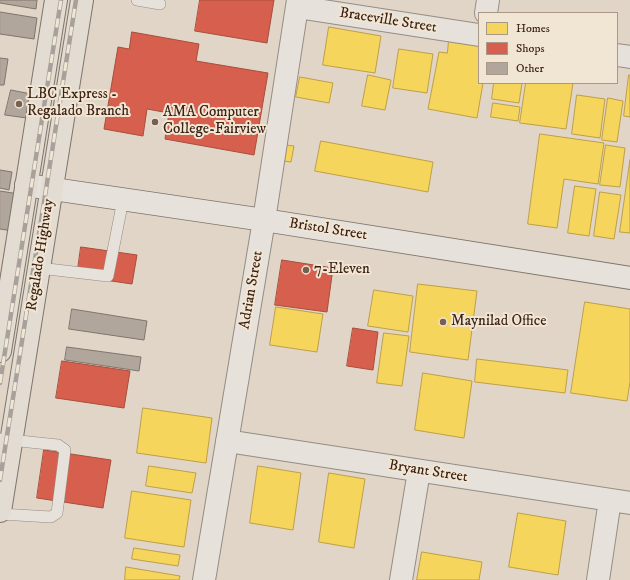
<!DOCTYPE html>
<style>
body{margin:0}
#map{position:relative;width:630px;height:580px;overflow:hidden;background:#e0d5c6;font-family:"IM FELL DW Pica",serif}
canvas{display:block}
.legend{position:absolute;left:478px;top:12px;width:140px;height:72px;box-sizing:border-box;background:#f1e5d3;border:1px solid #a99787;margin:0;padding:5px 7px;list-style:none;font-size:12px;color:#3c2214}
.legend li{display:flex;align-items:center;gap:8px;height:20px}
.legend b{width:20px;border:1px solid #a99787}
</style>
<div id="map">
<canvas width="630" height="580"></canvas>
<ul class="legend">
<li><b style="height:11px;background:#f6d55c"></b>Homes</li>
<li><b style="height:11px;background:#d6604d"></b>Shops</li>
<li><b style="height:11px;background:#b0a69c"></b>Other</li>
</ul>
</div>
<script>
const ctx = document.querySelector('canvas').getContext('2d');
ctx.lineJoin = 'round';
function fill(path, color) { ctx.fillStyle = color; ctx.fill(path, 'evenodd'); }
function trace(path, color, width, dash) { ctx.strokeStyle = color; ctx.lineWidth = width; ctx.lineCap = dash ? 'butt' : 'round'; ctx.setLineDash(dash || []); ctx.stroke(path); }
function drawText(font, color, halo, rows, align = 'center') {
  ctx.font = font + ' "IM FELL DW Pica",serif'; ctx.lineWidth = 4; ctx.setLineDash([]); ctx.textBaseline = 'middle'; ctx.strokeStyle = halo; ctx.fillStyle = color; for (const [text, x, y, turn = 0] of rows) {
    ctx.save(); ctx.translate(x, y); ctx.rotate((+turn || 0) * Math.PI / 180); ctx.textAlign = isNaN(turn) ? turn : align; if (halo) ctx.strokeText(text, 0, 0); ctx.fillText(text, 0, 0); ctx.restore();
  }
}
const homes = new Path2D(`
 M329,27L381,36L375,73L323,65Z
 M449,40L479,45V83H483L477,118L428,109L439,52L447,53Z
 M399,49L433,54L427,93L393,88Z
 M368,75L391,80L385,110L362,106Z
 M629,75H630V117L624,116Z
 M300,77L333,83L329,103L296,97Z
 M494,83H522L519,103L492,99Z
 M526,83H573L566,129L520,123Z
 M577,95L605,99L600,138L572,134Z
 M608,98L623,101L617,142L602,140Z
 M493,103L520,107L518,121L491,117Z
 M540,134L604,143L598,184L564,179L557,228L528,224Z
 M321,141L433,162L428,192L315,171Z
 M286,145L294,146L291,162L283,161Z
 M606,145L625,148L620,187L600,185Z
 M630,160V233L620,232Z
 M575,186L596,189L589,236L568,233Z
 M600,192L621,195L614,239L594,236Z
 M418,284L477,291L468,360L410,352Z
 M374,290L413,296L408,332L368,326Z
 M585,302L630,309V382L627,401L571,393Z
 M276,307L323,314L317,352L270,345Z
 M384,333L409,336L402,386L377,383Z
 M477,359L568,370L565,393L475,382Z
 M423,373L472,381L464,438L415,430Z
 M143,408L212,418L206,463L137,453Z
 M149,466L196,473L192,493L146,486Z
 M258,466L301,473L293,530L250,523Z
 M329,473L365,479L354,548L319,542Z
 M132,491L191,500L184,547L125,538Z
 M518,513L566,521L558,575L509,567Z
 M134,548L180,555L178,566L132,559Z
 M422,552L482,562L479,580H417Z
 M126,567L180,576L179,580H125Z`);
fill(homes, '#f6d55c');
trace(homes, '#be9f46', 1);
const shops = new Path2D(`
 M200,0H274L267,43L195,31Z
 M132,32L199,44L196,61L268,73L254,155L165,139L169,113L147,109L143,136L104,129L118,47L129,49Z
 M81,247L137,255L132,284L77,276Z
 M282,260L333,268L327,312L275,305Z
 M353,328L378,332L373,370L347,366Z
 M62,361L130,371L124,408L56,398Z
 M44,450L111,460L103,508L37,498Z`);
fill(shops, '#d6604d');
trace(shops, '#a84d3c', 1);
const building = new Path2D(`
 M0,0H37L36,9L0,3Z
 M0,12L37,18L34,39L0,34Z
 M0,58L8,59L4,85H0Z
 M11,90L31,94L27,118L5,115Z
 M0,170L12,172L9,190L0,188Z
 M0,191L19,194L13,231L0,229Z
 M72,309L147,321L144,340L69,329Z
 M67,347L141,357L139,371L65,360Z`);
fill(building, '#b0a69c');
trace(building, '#7f756b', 1);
const lane = new Path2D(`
 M137,0L160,4
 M39,268L108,276L123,200
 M0,439L58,445L65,450L57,513L51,517L0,514`);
const street = new Path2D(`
 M297,7L479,35
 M486,13L488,0
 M617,55L630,57
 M227,441L630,503
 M204,580L264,220L298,0
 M401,580L419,471
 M598,580L610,500`);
const secondary = new Path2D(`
 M26,185L264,220L630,278`);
const primary = new Path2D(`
 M0,351L56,0
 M0,511L82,0`);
trace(lane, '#968d83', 12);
trace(street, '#968d83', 24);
trace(secondary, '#7f756b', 24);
trace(primary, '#7f756b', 24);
trace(lane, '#e6e1da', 11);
trace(street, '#e6e1da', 22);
trace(secondary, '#e6e1da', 22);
trace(primary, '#e2dcd3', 22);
const rail = new Path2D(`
 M0,383L61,0
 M0,480L76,0`);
trace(rail, '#a8a19a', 4.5);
trace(rail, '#f1e5d3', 3, [9]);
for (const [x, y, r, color] of [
 [19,104,4,"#756152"],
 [155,122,4,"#756152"],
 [306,270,4,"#756152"],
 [443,322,4,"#756152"]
]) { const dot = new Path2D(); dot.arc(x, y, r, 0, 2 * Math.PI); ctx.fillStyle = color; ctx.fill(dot); trace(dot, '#f1e5d3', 1.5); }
drawText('15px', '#3c2214', '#f1e5d3', [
 ["Braceville Street",388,21,9],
 ["Bristol Street",328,230,9],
 ["Regalado Highway",41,255,-81],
 ["Adrian Street",252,290,-80],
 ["Bryant Street",428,472,9]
]);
drawText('15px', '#3c2214', '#f1e5d3', [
 ["LBC Express -",27,95],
 ["Regalado Branch",27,112],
 ["AMA Computer",163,113],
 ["College-Fairview",163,130],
 ["7-Eleven",314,270],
 ["Maynilad Office",451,322]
], 'left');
</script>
